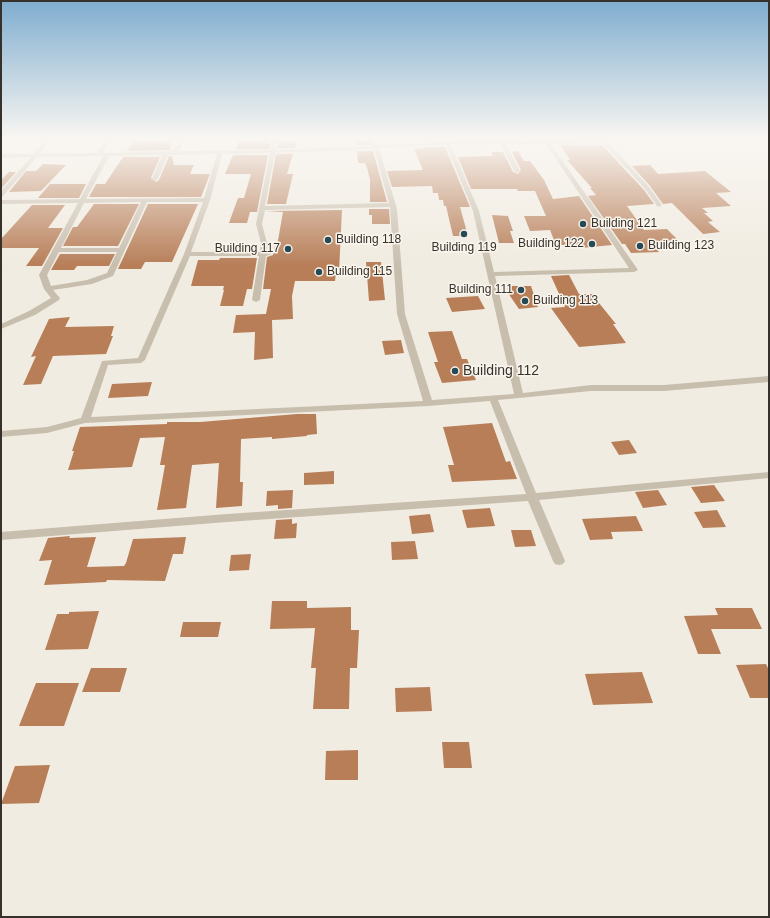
<!DOCTYPE html>
<style>
body{margin:0}
#map{position:relative;width:770px;height:918px;overflow:hidden;background:#f1ece1;font-family:Helvetica,sans-serif}
canvas{display:block}
.frame{position:absolute;inset:0;border:2px solid #37312c;pointer-events:none}
</style>
<div id="map">
<canvas width="770" height="918"></canvas>
<div class="frame"></div>
</div>
<script>
const ctx = document.querySelector('canvas').getContext('2d');
ctx.lineJoin = 'round';
function fill(path, color) { ctx.fillStyle = color; ctx.fill(path, 'evenodd'); }
function trace(path, color, width, dash) { ctx.strokeStyle = color; ctx.lineWidth = width; ctx.lineCap = dash ? 'butt' : 'round'; ctx.setLineDash(dash || []); ctx.stroke(path); }
function drawText(font, color, halo, rows, align = 'center') {
  ctx.font = font + ' Helvetica,sans-serif'; ctx.lineWidth = 3; ctx.setLineDash([]); ctx.textBaseline = 'middle'; ctx.strokeStyle = halo; ctx.fillStyle = color; for (const [text, x, y, turn = 0] of rows) {
    ctx.save(); ctx.translate(x, y); ctx.rotate((+turn || 0) * Math.PI / 180); ctx.textAlign = isNaN(turn) ? turn : align; if (halo) ctx.strokeText(text, 0, 0); ctx.fillText(text, 0, 0); ctx.restore();
  }
}
fill(new Path2D(`
 M136,138H170L171,150L127,151Z
 M240,138H272L269,149H236Z
 M279,138H298L295,148H277Z
 M356,138H373L372,145H357Z
 M560,145H602L644,190L654,204L627,206L644,230L667,229L678,240L651,242L659,252L631,253L625,244H622L588,196L596,195L590,188H592L567,160H570Z
 M430,147H445L470,207H460L468,236H453L446,206H444L443,200H439L438,193H433L432,186L392,187L387,171L423,170L414,149Z
 M357,151H373L387,202H370V179L367,168L365,163H358Z
 M518,151L524,161H530L544,180L553,199L579,196L612,245L581,248L578,245H556L550,230L530,231L524,216H546L535,191H518L517,189H471L458,157L493,156L491,152H503L513,172L518,174L521,170L512,152Z
 M276,154H293L287,174H293L286,204H267Z
 M233,155H268L257,212H250L247,223H229L238,198H244L251,174H225Z
 M169,156H172L174,165H194L190,174H210L201,197H89L96,184H105L123,157H160L151,178L156,182L159,180Z
 M43,164L66,165L41,191L9,192L26,171H36Z
 M650,165L658,174L705,171L731,192L716,193L731,206L702,208L708,213H704L713,221L708,222L720,232L703,234L672,203L663,204L650,186L632,166Z
 M9,172H16L1,189V180Z
 M50,184H86L79,198H38Z
 M94,204H139L118,246H63L73,227H77Z
 M148,204H198L172,262H145L141,269H118Z
 M32,205H65L48,228H63L42,266H26L39,248H1V239Z
 M369,209H389L390,224H372V215H369Z
 M342,210L339,272H336L335,281H295L292,296L293,319L272,320L273,358L254,360L255,332L233,333L236,315L266,314L271,289H263L267,257L273,255L275,246H277L283,212L266,211Z
 M492,215L508,216L513,231H510L514,243H499Z
 M60,254H115L109,266H77L74,270H51Z
 M220,258H257L252,289H247L243,306H220L224,290H223L224,286H191L198,260H219Z
 M366,262H381L385,300L369,301Z
 M569,275L579,294H594L599,303L616,324H613L626,343L579,347L551,308L565,307L551,276Z
 M507,286H531L538,307L519,309L510,296Z
 M478,296L485,309L452,312L446,298Z
 M70,317L65,327L114,326L111,336H113L106,354L53,356L41,384L23,385L36,356L31,357L49,319Z
 M452,331L462,359H467L476,380L442,383L434,362H438L428,332Z
 M401,340L404,353L385,355L382,341Z
 M152,382L148,396L108,398L112,384Z
 M297,414H316L317,434L307,435V436L272,439V437L241,439L240,482H243L242,506L216,508L219,463L192,465L186,508L157,510L165,465H160L165,437L140,438L132,467L68,470L74,451H72L80,427L167,424V422H200Z
 M492,423L506,462L510,461L517,479L452,482L448,465H454L443,427Z
 M629,440L637,453L619,455L611,442Z
 M334,471V484L304,485V473Z
 M714,485L725,501L701,503L691,487Z
 M293,490L292,508L278,509V505L266,506L267,491Z
 M658,490L667,505L643,508L635,492Z
 M490,508L495,526L467,528L462,510Z
 M717,510L726,527L703,528L694,512Z
 M430,514L434,532L412,534L409,516Z
 M636,516L643,531L611,532L613,539L590,540L582,519Z
 M292,519V524L297,523L296,538L274,539L276,520Z
 M511,530H531L536,546L515,547Z
 M70,536L69,538L96,537L87,567L124,566L126,563L133,539L186,537L183,554H173L165,581L107,580L106,582L44,585L52,560L39,561L48,538Z
 M415,541L418,559L392,560L391,542Z
 M251,554L249,570L229,571L231,555Z
 M272,601H307V608L351,607V630H359L357,668H350L349,709H313L316,668H311L315,628L270,629Z
 M715,608H752L762,629H711L721,654H698L684,616L718,615Z
 M99,611L88,649L45,650L57,614H69V612Z
 M183,622H221L218,637H180Z
 M766,664L769,670V698H750L736,665Z
 M91,668H127L120,692H82Z
 M642,672L653,703L593,705L585,674Z
 M36,683H79L64,726H19Z
 M430,687L432,711L396,712L395,688Z
 M442,742H469L472,768H444Z
 M358,750V780H325L326,751Z
 M50,765L39,803L1,804L15,766Z`), '#b77e58');
fill(new Path2D(`
 M47,138H53L39,154L97,153L107,138H112L103,153L173,151L181,138H186L179,151L270,150L273,138H278L275,150L373,146L374,138H379V145L435,142L599,140L598,138L605,139L742,138L740,140L608,142L649,187L662,205L659,207L657,206L645,189L603,143L551,144L638,270L634,272L495,276L523,393L591,385H664L769,376V382L664,391H591L498,400L536,493L769,472V478L539,500L565,561L563,564L559,565L555,564L553,561L528,501L227,522L1,540V532L227,514L526,494L490,401L428,406L85,423L47,433L1,437V431L47,427L81,418L102,361L138,358L184,254L203,202H147L113,276L92,284L53,290L60,298L59,300L35,315L1,329V324L29,311L51,298L44,289L39,275L78,203L1,204V200L80,199L103,156L37,157L3,196L1,197V191L31,157L1,158V154H33ZM501,144L514,171L517,173L520,171L506,144H546L629,268L494,272L479,211L451,145ZM446,145L473,211L514,394L432,400L405,314L397,209L379,148ZM374,149L389,203L265,206L275,153ZM270,153L256,224L261,243L260,252H191L210,200L222,154ZM217,154L204,198L86,199L109,156L162,155L152,179L155,181L158,179L168,155ZM141,202L119,248H61L84,203ZM390,207L397,314L423,401L91,417L108,365L141,363L145,360L190,256H259L252,300L256,302L260,300L266,256L272,254L267,252V243L262,224L265,210ZM59,252H117L107,273L87,280L51,286L47,275Z`), '#c8beae');
const sky = ctx.createLinearGradient(0, 0, 0, 266);
sky.addColorStop(0, '#7fadcf');
sky.addColorStop(0.52, '#f9f6f2');
sky.addColorStop(1, '#f9f6f200');
ctx.fillStyle = sky;
ctx.fillRect(0, 0, 770, 266);
for (const [x, y, r, color] of [
 [583,224,4,"#264a54"],
 [464,234,4,"#264a54"],
 [328,240,4,"#264a54"],
 [592,244,4,"#264a54"],
 [640,246,4,"#264a54"],
 [288,249,4,"#264a54"],
 [319,272,4,"#264a54"],
 [521,290,4,"#264a54"],
 [525,301,4,"#264a54"],
 [455,371,4,"#264a54"]
]) { const dot = new Path2D(); dot.arc(x, y, r, 0, 2 * Math.PI); ctx.fillStyle = color; ctx.fill(dot); trace(dot, '#f9f5ed', 1.5); }
drawText('12px', '#37312c', '#f9f5ed', [
 ["Building 121",591,224],
 ["Building 118",336,240],
 ["Building 122",584,244,"right"],
 ["Building 123",648,246],
 ["Building 119",464,248,"center"],
 ["Building 117",280,249,"right"],
 ["Building 115",327,272],
 ["Building 111",513,290,"right"],
 ["Building 113",533,301]
], 'left');
drawText('14px', '#37312c', '#f9f5ed', [
 ["Building 112",463,371]
], 'left');
</script>
